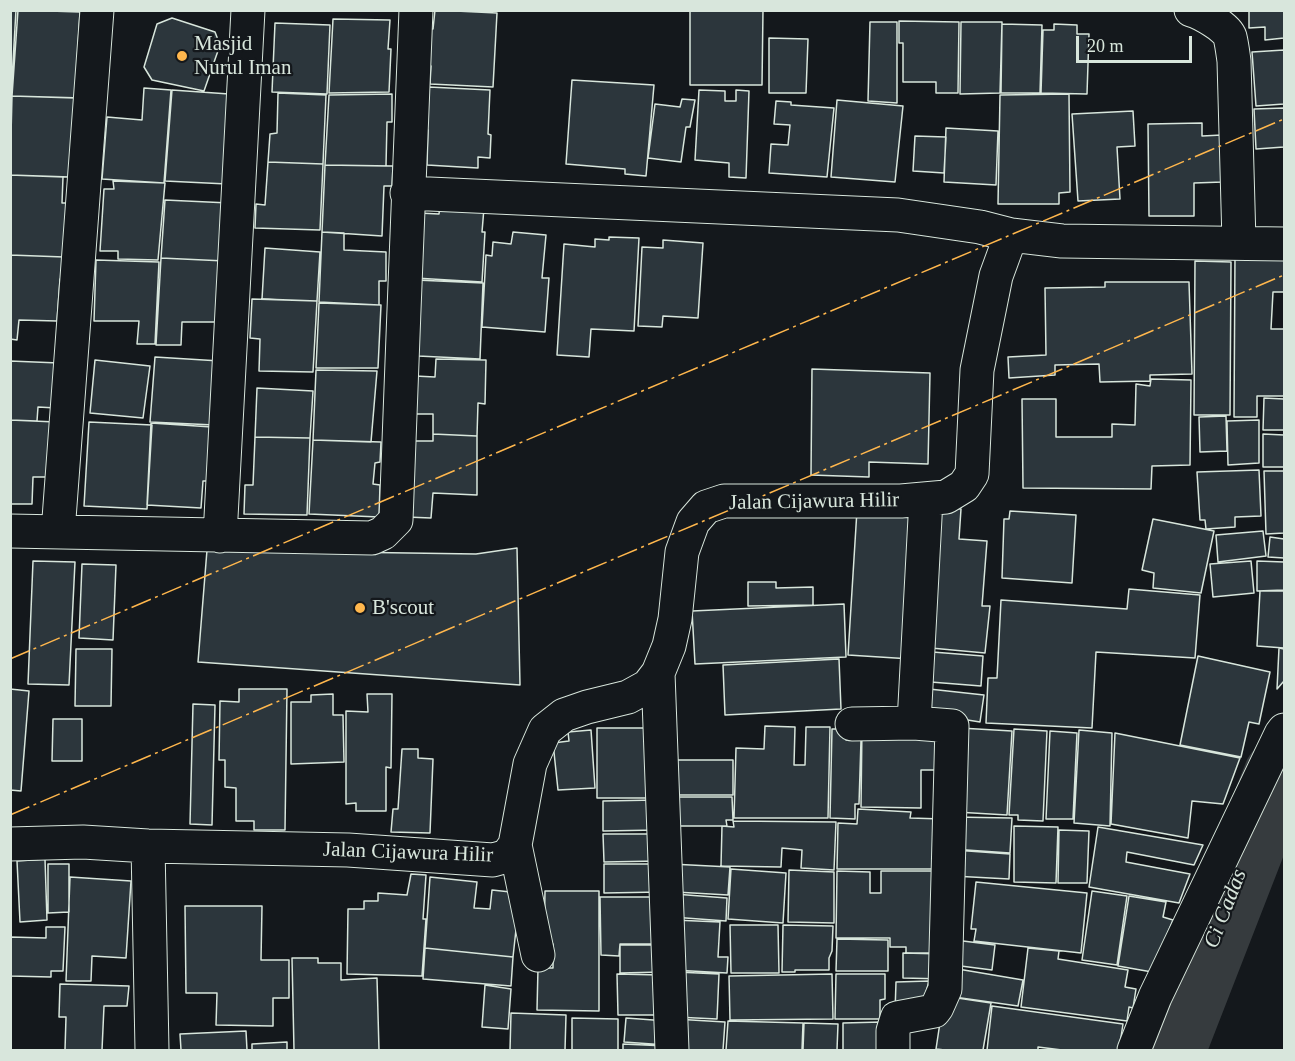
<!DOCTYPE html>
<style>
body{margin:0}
#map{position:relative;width:1295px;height:1061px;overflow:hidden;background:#14181c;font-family:Georgia,serif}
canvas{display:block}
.frame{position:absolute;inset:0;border:12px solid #d8e6dc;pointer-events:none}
.scale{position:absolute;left:1076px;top:36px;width:116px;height:27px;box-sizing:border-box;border:3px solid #d8e6dc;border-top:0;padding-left:8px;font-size:18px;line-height:21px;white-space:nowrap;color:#d8e6dc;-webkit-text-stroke:4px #14181c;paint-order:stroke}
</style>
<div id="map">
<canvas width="1295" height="1061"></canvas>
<div class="frame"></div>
<div class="scale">20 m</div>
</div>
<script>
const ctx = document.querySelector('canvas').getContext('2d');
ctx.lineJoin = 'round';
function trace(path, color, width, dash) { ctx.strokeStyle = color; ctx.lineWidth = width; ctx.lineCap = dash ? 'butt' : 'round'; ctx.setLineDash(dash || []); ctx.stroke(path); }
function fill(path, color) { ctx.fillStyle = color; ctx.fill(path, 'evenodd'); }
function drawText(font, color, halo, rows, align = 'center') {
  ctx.font = font + ' Georgia,serif'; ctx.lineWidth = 4.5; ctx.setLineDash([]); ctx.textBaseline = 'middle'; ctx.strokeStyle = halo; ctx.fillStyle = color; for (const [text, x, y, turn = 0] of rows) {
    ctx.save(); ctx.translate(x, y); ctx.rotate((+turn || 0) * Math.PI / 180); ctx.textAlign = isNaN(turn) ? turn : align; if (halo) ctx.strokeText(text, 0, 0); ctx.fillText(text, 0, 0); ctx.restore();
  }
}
trace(new Path2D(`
 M1171,1050L1278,775L1284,770`), '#363b3e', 69);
const building = new Path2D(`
 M10,10H16L11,97H10Z
 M18,10L80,12L75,98L12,96Z
 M435,10L497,13L493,87L430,84L431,66L426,65L429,29H433Z
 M690,10H763L762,85H690Z
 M1249,10H1284V38L1265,40V27L1249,28Z
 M172,18L215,32L220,45L204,91L152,80L144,67L157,24Z
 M333,19L390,20L388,49H391L389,92L329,93Z
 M899,21L959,22L958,93H936V82H903V43H899Z
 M870,22H897V103L868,101Z
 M961,22H1002L1000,93L960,94Z
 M275,23L330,25L327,94L272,92Z
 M1002,24L1042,25L1040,93H1001Z
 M1054,24L1077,25V34H1089L1087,94L1041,93L1043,30H1054Z
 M769,38L808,39L806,93H769Z
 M1284,50V104L1256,106L1252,52Z
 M572,80L654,85L646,176L625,174V169L566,164Z
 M429,87L490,90L488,134L491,135L490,158L478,157V168L427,165L428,130L422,129L428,107Z
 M144,88L171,90L164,183L102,179L107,117L142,120Z
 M172,90L229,94L227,184L165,181Z
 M699,90L725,91V101H736V90L749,91L746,178L729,177V163L695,160Z
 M278,93L326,95L323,164L268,162L270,134L277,133Z
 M392,94V122H387L386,166L325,165L329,95Z
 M1069,94L1070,192L1059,193V204H998L1000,95Z
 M12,96L82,98L70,177L10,175Z
 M682,99L695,100L690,127H686L681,162L648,158L655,104L680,107Z
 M837,100L903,106L895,182L831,177Z
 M776,101L791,102V105L834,108L827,177L769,173L771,144L788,145L790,125L774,124Z
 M1284,108V147L1256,149L1254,109Z
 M1133,111L1135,146L1117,147L1120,199L1078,201L1072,114Z
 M1202,123V136L1222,135L1223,182L1194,183V216H1149L1148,124Z
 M946,128L998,131L996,185L944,182Z
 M915,136L946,137L944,173L913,171Z
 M268,162L323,164L320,230L255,228L256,204L265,205Z
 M325,165L393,166L392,186H384L382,236L322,232Z
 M10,175L63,177L62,203H68L64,257L10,255Z
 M113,181L165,183L158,260L118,259V251H100L104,189H114Z
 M165,200L229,203L225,261L161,258Z
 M440,205L484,208L482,232H485L482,282L415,278L419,213L439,214Z
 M322,232L344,233V250L386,252V281H379V305L319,302Z
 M513,232L546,235L542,278H549L545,332L482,327L486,255L492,256L493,242L511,244Z
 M609,237L639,238L634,331L591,329L589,357L557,355L564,244L595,247V239L609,240Z
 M663,240L703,243L698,318L663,316L662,327L638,326L642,247L663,248Z
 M265,248L320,252L317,301L262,299Z
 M10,255L64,257L63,279H60L57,321L19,320L17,340L10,339Z
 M1235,255H1284V292H1273L1271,329H1284V324V396H1257V417H1234Z
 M161,258L225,261L221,322H182L181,345H156Z
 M96,260L159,262L155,344H137L139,321H94Z
 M1195,261L1231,262L1230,415H1194Z
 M416,280L483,283L480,359L418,356Z
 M1105,282H1189L1192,374L1150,375V381L1100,382L1099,364L1055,365V375L1009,378L1008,357L1046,355L1045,288L1105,287Z
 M252,299L317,301L313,372L259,371L260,339L250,338Z
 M319,303L381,305L378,368H316Z
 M155,357L220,361L214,425L150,422Z
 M436,359L486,360L485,404L478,403L477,436L433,434V414H414L415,376L435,377Z
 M95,360L150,366L143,418L90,413Z
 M10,361L59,363L56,408L38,407L37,421L10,420Z
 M812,369L930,373L928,464L869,462V477L811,475Z
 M316,370L377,371L371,442L313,440Z
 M1151,379L1191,380L1190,465L1152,466L1151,489L1023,488L1022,399H1056V437H1112V424L1135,425L1136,384L1150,386Z
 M257,388L313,391L310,438L255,437Z
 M1264,398L1284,399V430H1263Z
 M1226,416L1227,451L1200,452L1199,417Z
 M10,420L56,422L51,477H33L32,504H10Z
 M1259,420V463L1228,465L1227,421Z
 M89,422L152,425L147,509L84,506Z
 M151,423L212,427L209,481H203L201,508L147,505Z
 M433,434L477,436V495L433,493L431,518L406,517L414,441H433Z
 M1263,434L1284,435V467H1263Z
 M255,437L310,438L307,515L244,514L245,485H253Z
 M313,440L381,442L380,462L375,463L373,484L380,485L379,517L309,514Z
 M1259,470L1261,516L1235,517V527L1206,529L1205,520H1200L1197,472Z
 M1264,471H1284V533L1266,534Z
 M931,505L961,509L959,539L987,541L982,606H990L985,653L920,647Z
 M857,510L922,515L911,659L848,655Z
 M1010,511L1076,515L1072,583L1002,578L1004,519H1009Z
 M1153,519L1214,531L1201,593L1153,588L1154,573L1142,570Z
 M1263,531L1266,556L1218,562L1216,535Z
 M1270,537L1284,539V558L1268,557Z
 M517,548L520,685L198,662L207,550L476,554Z
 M33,561L75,562L69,685L28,684Z
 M1251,561L1254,593L1213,597L1210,564Z
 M1257,561L1284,562V590L1257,591Z
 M82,564L116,565L113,640L79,638Z
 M748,582H776V588L813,587V605L748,606Z
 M1129,589L1200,595L1195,658L1096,652L1092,728L986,723L988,678H997L1001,600L1127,609Z
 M1260,591H1284V648L1257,646Z
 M844,604L846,657L695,664L692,611Z
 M1279,648L1284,649V681L1277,689Z
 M76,649H112L111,706H75Z
 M920,651L983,656L981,686L918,681Z
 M1198,656L1270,672L1259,724L1249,722L1241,757L1180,745Z
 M839,659L841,709L725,715L723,665Z
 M920,688L984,695L980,722L918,712Z
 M10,689L29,691L21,791L10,790Z
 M239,689H287L285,830H254V821H236V788L225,787V760H219L220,701L239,702Z
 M333,694V715H343L344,762L291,764V702H311V695Z
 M367,694H392L391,768L386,767V811H356V803L346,804V711L368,712Z
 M193,704L215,705L212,825L190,824Z
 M53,719H82V761H52Z
 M765,726L795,727L794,765H805L806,727H830L828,818H734L736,748L764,749Z
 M862,727L947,734L945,770H921V808L861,807Z
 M597,728H650L656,798H597Z
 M960,728L1012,731L1007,815L956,812Z
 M832,729H846V740H861L859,804H855V819L830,818Z
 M1014,729L1047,731L1043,821L1018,820V815H1009Z
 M591,730L595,788L558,790L553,743L569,741L568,732Z
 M1079,730L1112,733L1110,826L1074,823Z
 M1050,731L1077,733L1073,819H1046Z
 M1115,733L1240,758L1223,804L1192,801L1188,838L1111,824Z
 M402,749H418V758L433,759L430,833L391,832L393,809H398Z
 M667,760H733V795H666Z
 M667,797H732L733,820H726L727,826H668Z
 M656,800L657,830L603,831V801Z
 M858,809L911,812L910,818L943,819L942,869H837L838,823L857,824Z
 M953,817L1012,818L1010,853L952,849Z
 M733,821L836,822L834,870L801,868L802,850L782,848L781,867L721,866L722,826L734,827Z
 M1014,826L1058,827L1056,883L1014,882Z
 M1098,827L1203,845L1194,865L1127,852L1126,862L1190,874L1179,903L1089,887Z
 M1059,830L1089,831L1087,883H1058Z
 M603,834H659V861L604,862Z
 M954,850L1010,854L1009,879L953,876Z
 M45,859L47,920L20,922L17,861Z
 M48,864H69V912L48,913Z
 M604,864H661V892L604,893Z
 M671,864L730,867L728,895L675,892Z
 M731,869L786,873L783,923L728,919Z
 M789,870L834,872V923L788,922Z
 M837,871L870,872V893H881V871H932L942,953H906V947H890V938H836Z
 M411,874L426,875L423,919H426L422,976L347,974L348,909H364V901H378V893L407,895Z
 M70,877L131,881L126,958L92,956L91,981H66Z
 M430,877L477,882L474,908L490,909L492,890L520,893L513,957L425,948Z
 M976,882L1087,893L1081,953L974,941L976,929H971Z
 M545,891H599V1011L537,1010L538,968H553V944H544Z
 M1092,891L1127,896L1117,965L1082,960Z
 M674,894L727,898L726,921L672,917Z
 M1129,896L1166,902L1163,917L1173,920L1152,972L1118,966Z
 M600,897H662L663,944H620L619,956L601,955Z
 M185,906H262L261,960H289V998H273V1026L216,1025L217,993H186Z
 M674,920L720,922L718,957H728L727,973L673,970Z
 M730,925H778L779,973H731Z
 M783,925L833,926L832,951L829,958V970H795V972H782Z
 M46,927H65L63,971H51V977L10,976V937L46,938Z
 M837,939L888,940V971H836Z
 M955,940L995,945L992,970L953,965Z
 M620,945H662L663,972L620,973Z
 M425,948L513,957L511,986L423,979Z
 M1028,948L1059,951L1058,959L1128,970L1125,987L1136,989L1133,1008L1129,1007L1127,1021L1021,1007Z
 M903,953L944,954V979L903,978Z
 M292,958H318V963H341V980L377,978L379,1050H294Z
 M952,968L1023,980L1018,1006L947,996Z
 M677,972L719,974L717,1019L675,1017Z
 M617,974L660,975V1015H618Z
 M832,974L833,1019L730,1020L729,976Z
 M836,974H885V999L880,1000V1019H835Z
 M929,981L921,1011L895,1012L896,982Z
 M60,984L129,986L127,1006H104L102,1050H65L66,1017H59Z
 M485,985L511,989L508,1029L482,1027Z
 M944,996L991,1003L983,1050H945L936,1049Z
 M992,1006L1123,1024L1119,1050H1062L1038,1047V1050H987Z
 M511,1013L566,1015L565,1050H510Z
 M572,1018L618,1019V1050H572Z
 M626,1018L667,1021L666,1045L624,1042Z
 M675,1019L725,1022L723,1050H674Z
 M728,1021L803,1023L802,1050H726Z
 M882,1022V1050H843V1023Z
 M804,1023L838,1024L837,1050H803Z
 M246,1031L247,1050H181L180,1034Z
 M287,1042V1050H252V1044Z
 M623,1044L666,1046V1050H623Z`);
fill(building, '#2c363c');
trace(building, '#d8e6dc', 1.5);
const minor = new Path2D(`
 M1191,10C1201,13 1227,27 1230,37C1232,45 1233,54 1234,61L1239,242
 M407,193L898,215L980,227L1011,235L1062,241L1284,244
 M10,531L372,538L383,533L396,520C403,350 408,180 416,10
 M58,532L97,10
 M220,536L248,10
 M658,673L672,1050
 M852,724L914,723
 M10,844L83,842L148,846L348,850L493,860L507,856L515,845L530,764L545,730L564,715L587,707L628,697L648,686L658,673L669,646L675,619L682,552L693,522L706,507L724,501H901L946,497L964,486L972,474L977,370L996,276L1011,235
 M515,845L538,955
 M148,846L152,1050
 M893,1050V1031L897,1018L934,1011L937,1007L945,989L952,726L914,723L926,499
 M1134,1050L1155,997L1281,734L1284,730`);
trace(minor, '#d8e6dc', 35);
trace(minor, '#14181c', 33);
trace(new Path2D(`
 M10,659L1284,119
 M10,815L1284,275`), '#ffb74d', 1.5, [21, 4.5, 3, 4.5]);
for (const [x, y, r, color] of [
 [182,56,6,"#ffb74d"],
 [360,608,6,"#ffb74d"]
]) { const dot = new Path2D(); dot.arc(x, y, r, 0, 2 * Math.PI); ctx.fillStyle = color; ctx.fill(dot); trace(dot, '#14181c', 2); }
drawText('21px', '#d8e6dc', '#14181c', [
 ["Masjid",194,44],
 ["Nurul Iman",194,68],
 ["B'scout",372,608]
], 'left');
drawText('21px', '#d8e6dc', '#14181c', [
 ["Jalan Cijawura Hilir",814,502,-1],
 ["Jalan Cijawura Hilir",408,853,2]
]);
drawText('italic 22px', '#d8e6dc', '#14181c', [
 ["Ci Cadas",1226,909,-69]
]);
</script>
